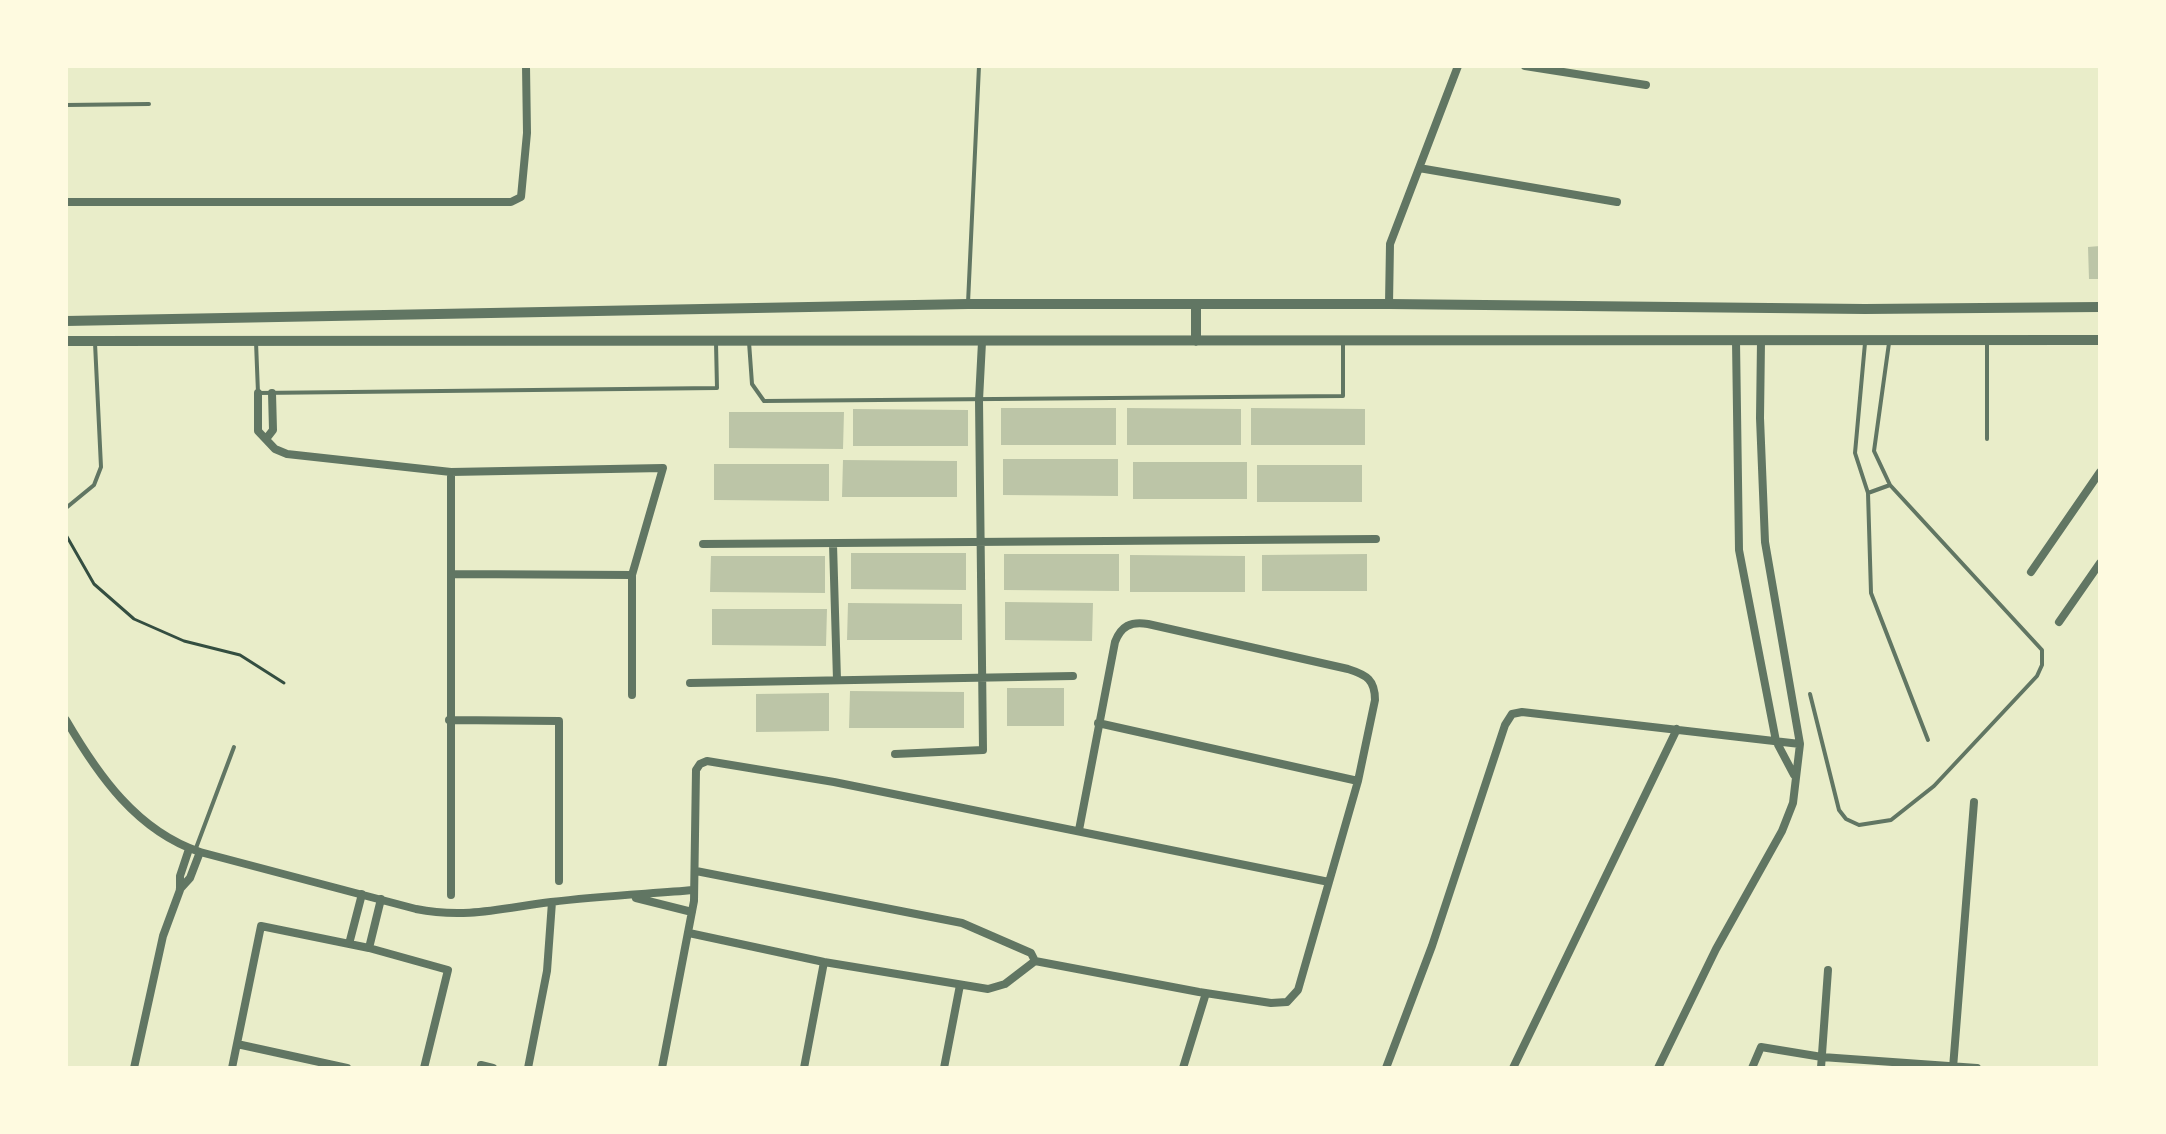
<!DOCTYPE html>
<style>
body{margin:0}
#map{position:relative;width:2166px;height:1134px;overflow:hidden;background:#e9edc9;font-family:"Exo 2",sans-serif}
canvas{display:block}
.frame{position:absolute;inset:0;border:68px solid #fefae0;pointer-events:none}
</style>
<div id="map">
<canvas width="2166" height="1134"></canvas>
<div class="frame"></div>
</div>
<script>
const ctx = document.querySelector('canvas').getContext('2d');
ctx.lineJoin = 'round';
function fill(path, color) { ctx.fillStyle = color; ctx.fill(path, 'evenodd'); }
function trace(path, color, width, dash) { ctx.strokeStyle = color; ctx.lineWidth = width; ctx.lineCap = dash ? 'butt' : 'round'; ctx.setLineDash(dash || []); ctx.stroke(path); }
fill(new Path2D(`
 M2100,246V279H2089L2088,247Z
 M1001,408H1116V445H1001Z
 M1127,408L1241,409V445H1127Z
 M1251,408L1365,409V445H1251Z
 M853,409L968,410V446H853Z
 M729,412H844L843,449L729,448Z
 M1003,459H1118V496L1003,495Z
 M843,460L957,461V497H842Z
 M1133,462H1247V499H1133Z
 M714,464H829V501L714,500Z
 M1257,465H1362V502H1257Z
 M851,553H966V590L851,589Z
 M1004,554H1119V591L1004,590Z
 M1367,554V591H1262V555Z
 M1130,555L1245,556V592H1130Z
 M711,556H825V593L710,592Z
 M1005,602L1093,603L1092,641L1005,640Z
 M848,603L962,604V640H847Z
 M712,609H827L826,646L712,645Z
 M1007,688H1064V726H1007Z
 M850,691L964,692V728H849Z
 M829,693V731L756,732V694Z`), '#bcc5a7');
trace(new Path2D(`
 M66,535L94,584L134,619L184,641L240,655L284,683`), '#344e41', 3);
trace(new Path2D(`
 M66,105L149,104
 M968,303L979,66
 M256,342L258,393L717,388L716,343
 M749,342L752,384L764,401L1343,396V343
 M1865,343L1855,453L1868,493L1871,593L1928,740
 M1987,343V439
 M1868,493L1890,485
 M66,508L94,485L101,467L95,343
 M1810,694L1839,810L1846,819L1859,825L1891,820L1934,786L2037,676L2042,665V650L1890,485L1874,451L1889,343
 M196,848L234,747`), '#617663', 4);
trace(new Path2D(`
 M1525,66L1646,85
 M1419,168L1617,202
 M66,202H511L521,197L527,133L526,66
 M1389,304L1390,244L1458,66
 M1736,341L1739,550L1776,741L1794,775
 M258,393V431L275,449L287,454L451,472L663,468L632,575
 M266,439L273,430L272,393
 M703,544L1376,539
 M833,544L837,680
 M2031,572L2100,472
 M451,574L632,575V695
 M2059,622L2100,563
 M690,683L1073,676
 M66,720C98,775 137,831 200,852L416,909C466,919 503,908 551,902C599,896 647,894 694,890
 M449,720L559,721V881
 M1098,723L1358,781
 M895,754L983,750L979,400L982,342
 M696,871L962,923L1031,953L1035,961L1199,992L1271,1003L1287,1002L1298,990L1358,781L1375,700C1375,680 1367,675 1348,669L1148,624C1131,621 1121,626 1115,642L1079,830
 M180,889L190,878L200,852
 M451,895V472
 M636,898L692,912
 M689,933L824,962L988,989L1005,984L1035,961
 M349,944L362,894
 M369,948L381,899
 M237,1044L347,1068
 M481,1065L493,1068
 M134,1068L163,936L180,890V876L189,849
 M232,1068L261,926L369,948L448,970L424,1068
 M528,1068L547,971L552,902
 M662,1068L694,901L696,770L700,764L707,761L834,782L1329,882
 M804,1068L824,962
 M944,1068L960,985
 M1183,1068L1206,993
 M1386,1068L1432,946L1505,725L1512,714L1522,712L1800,744
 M1513,1068L1677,729
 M1658,1068L1716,949L1782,831L1793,803L1800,744L1765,542L1760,418L1761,341
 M1752,1068L1761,1047L1822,1057L1977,1068
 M1821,1068L1828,970
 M1953,1068L1974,802`), '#617663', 8);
trace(new Path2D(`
 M1196,304V341
 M66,321L968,304H1389L1865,309L2100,307
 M66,341L2100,340`), '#617663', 10);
</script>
